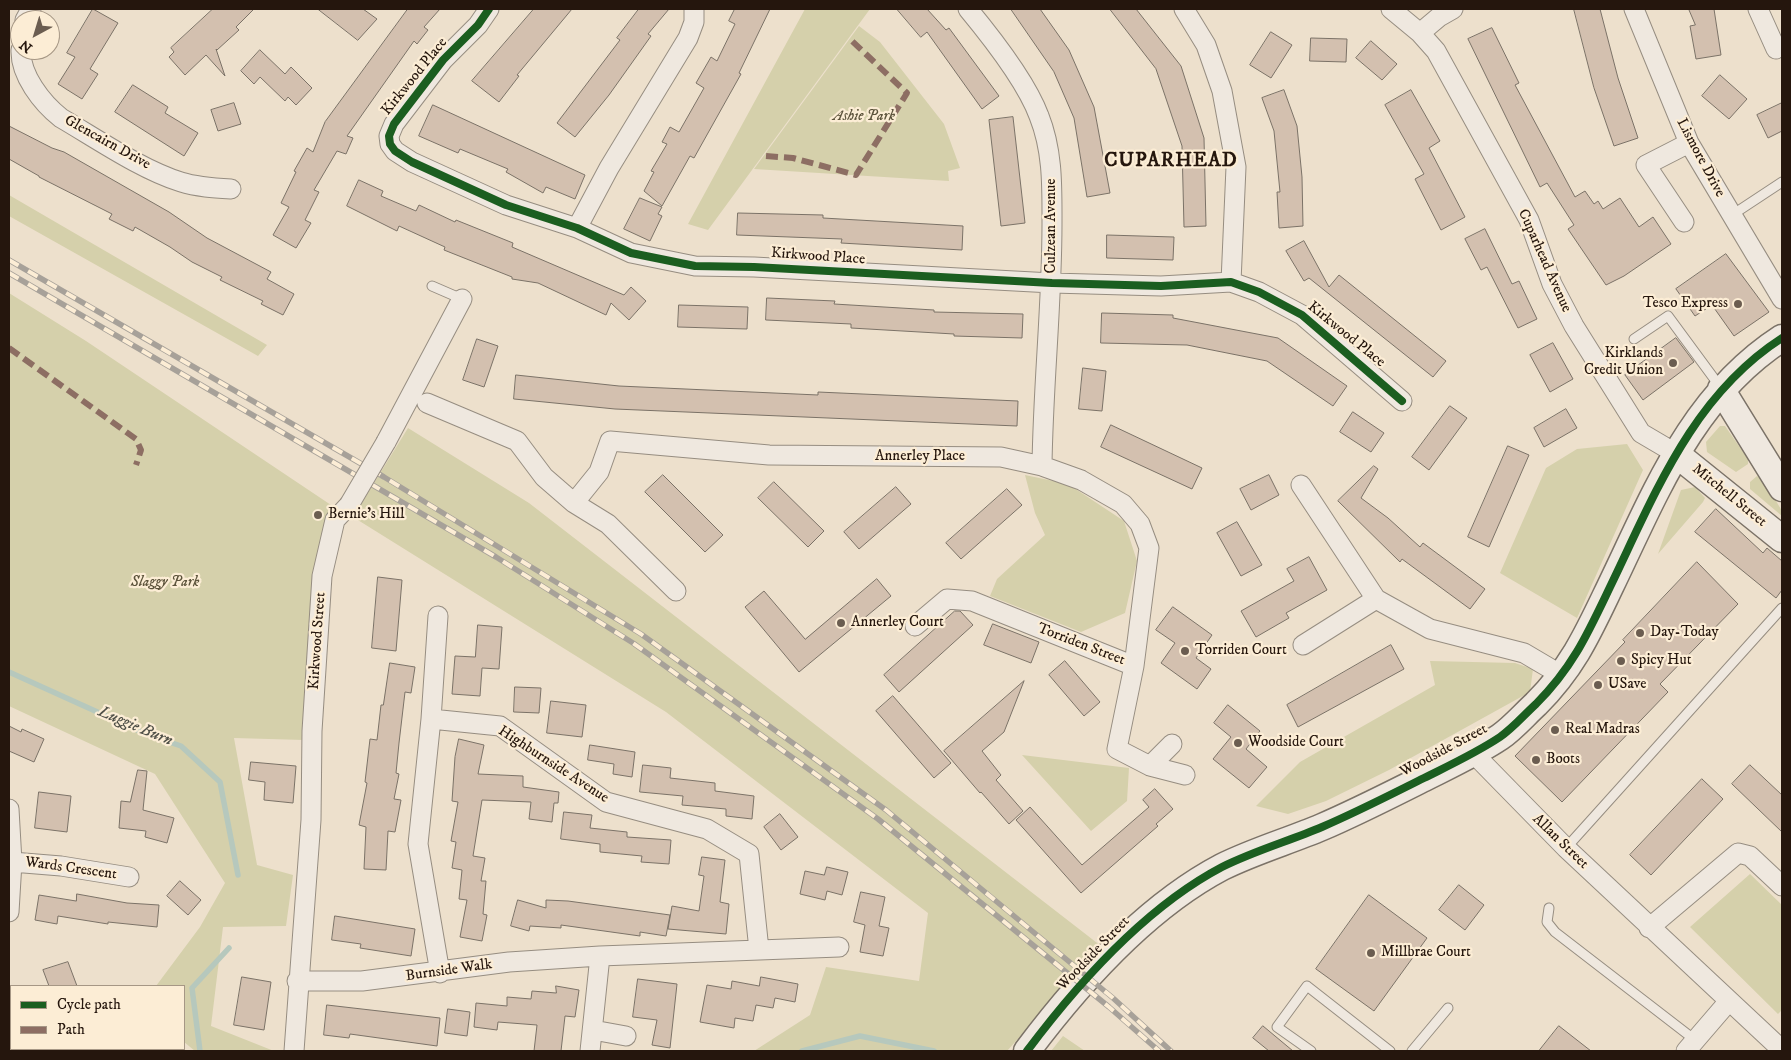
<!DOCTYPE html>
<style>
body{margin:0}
#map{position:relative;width:1791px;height:1060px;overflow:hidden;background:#ede0cc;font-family:"IM FELL DW Pica",serif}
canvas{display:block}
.frame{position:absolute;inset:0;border:10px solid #25160d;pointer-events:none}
.legend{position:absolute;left:10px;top:985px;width:175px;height:65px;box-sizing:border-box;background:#fcedd5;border:1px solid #a69785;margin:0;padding:6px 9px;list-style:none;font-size:15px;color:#25160d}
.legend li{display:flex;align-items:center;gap:10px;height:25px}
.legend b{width:25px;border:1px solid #a69785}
.north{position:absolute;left:10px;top:10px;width:50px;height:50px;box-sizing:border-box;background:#fcedd5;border:1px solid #a69785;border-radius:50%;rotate:219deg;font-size:14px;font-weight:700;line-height:20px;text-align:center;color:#25160d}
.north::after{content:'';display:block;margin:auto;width:18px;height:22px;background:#6b5d50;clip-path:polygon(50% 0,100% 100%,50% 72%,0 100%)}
</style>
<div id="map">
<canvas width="1791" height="1060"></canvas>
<div class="frame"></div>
<ul class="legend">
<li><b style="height:6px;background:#1b5e20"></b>Cycle path</li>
<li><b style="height:6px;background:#8d6e63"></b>Path</li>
</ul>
<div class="north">N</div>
</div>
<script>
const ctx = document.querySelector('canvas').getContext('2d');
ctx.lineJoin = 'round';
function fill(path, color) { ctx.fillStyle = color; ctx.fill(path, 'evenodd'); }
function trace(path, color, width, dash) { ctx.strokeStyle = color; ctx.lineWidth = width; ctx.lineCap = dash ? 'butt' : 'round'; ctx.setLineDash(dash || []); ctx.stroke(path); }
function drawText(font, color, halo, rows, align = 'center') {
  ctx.font = font + ' "IM FELL DW Pica",serif'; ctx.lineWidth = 4.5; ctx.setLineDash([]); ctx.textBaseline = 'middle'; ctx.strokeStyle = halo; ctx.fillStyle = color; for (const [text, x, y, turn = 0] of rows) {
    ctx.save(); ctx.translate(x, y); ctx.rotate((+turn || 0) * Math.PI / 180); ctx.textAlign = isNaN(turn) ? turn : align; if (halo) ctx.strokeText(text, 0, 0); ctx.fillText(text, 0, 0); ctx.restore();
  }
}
fill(new Path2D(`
 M805,9H870L708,230L688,224Z
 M859,26L880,42L944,124L960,168L948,171L949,181L754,169Z
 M9,195L267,345L258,356L9,216Z
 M9,293L86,341L334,507L304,740L234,738L257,865L293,875L286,926L223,927L211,1026L274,1051H195L184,1042V986H156L200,927L225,883L155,774L9,706Z
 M1720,426H1725L1748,459V464L1736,472L1707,452L1706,442Z
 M408,428L529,503L1101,946L1007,1051H754L810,1015L826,967L919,981L928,913L666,712L353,517Z
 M1627,444L1643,470L1577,618L1500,573L1546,468L1577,449Z
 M1025,475L1068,484L1124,521L1137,561L1125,613L1081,632L990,596L997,579L1045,535L1035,513Z
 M1757,476L1764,481L1782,511V516L1750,489V482Z
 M1695,487L1705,498L1703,502L1658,554L1681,490Z
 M1430,661L1515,663L1533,669L1530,692L1389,770L1326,801L1288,814L1256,806L1300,762L1435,685Z
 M1022,755L1129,768L1127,801L1091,831Z
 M1750,874L1782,905V1010L1778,1014L1690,927Z
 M1063,1036L1085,1051H1051Z`), '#d5d0ab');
trace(new Path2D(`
 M9,672L146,734L181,746L220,782L238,875
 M200,1051L192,988L229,948
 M802,1051L860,1036L934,1051`), '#b6c8bd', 5.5);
const building = new Path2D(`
 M93,9L118,23L90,69L98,74L82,99L58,84L75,57L67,53Z
 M213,9H254L236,27L239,30L217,50L216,49L225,76L206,55L185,75L169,57L174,52L171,48Z
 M318,9H363L377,19L358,40Z
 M408,9H440L424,27L428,30L417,44L414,41L347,136L353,138L346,154L337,151L314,190L319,192L305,220L311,223L296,248L273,235L289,207L281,203L296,172L294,171L307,148L313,152L325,122Z
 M534,9H572L517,75L519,76L499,102L472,81Z
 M639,9H669L648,34L651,36L609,95L575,137L557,123L620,40L617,38Z
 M735,9H770L739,73L741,74L694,158L690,156L662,206L644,191L654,172L651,171L667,144L662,142L670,127L679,132L704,88L696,83L711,57L717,61L735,24L729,21Z
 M897,9H927L946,30L949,28L999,96L982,109L927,32L921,37Z
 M1011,9H1040L1069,50L1094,107L1110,193L1087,197L1074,118L1054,72Z
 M1110,9H1136L1181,66L1204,138L1206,226L1184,227L1182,146L1156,69Z
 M1574,9H1600L1618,78L1638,138L1614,146L1594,88Z
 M1689,9H1714L1721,55L1696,59L1690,26L1695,25Z
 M1492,28L1519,83L1515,85L1575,197L1585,191L1594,204L1598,201L1603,209L1620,198L1639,227L1653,217L1671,244L1624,276L1606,285L1568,229L1574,225L1547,183L1540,187L1468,39Z
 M1271,32L1292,45L1271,78L1250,65Z
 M1311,38L1347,39L1346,62L1310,61Z
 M1371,41L1397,64L1382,80L1356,58Z
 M260,50L285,74L291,67L312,88L296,105L288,97L285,101L260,77L254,84L241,71Z
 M1720,75L1747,99L1729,119L1702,96Z
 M133,85L168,107L165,113L198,133L184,156L115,112Z
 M1284,90L1297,126L1302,177L1303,226L1279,228L1277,192H1280L1274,131L1262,98Z
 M1411,90L1440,141L1429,148L1465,217L1441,230L1415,179L1424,174L1385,105Z
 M234,103L241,124L218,131L211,110Z
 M1782,103V131L1768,138L1757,115Z
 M433,105L585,175L575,199L546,187L543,193L506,172L508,169L460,149L458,153L419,136Z
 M1013,117L1025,223L1001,226L989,120Z
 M9,126L52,148L64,152L169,212L207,238L271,272L267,279L294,294L283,315L261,304L263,301L220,280L222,277L192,262L170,247L135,227L133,231L109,219L112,214L39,177V176L9,159Z
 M359,180L383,191L381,196L416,211L419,205L455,222L456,220L513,243L512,247L624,295L631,287L646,301L629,320L611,303L606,315L538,283L512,279V277L444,250L445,247L399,226L397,231L347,206Z
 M640,198L662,207L658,214L662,216L650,241L624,229Z
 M738,213L823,215V218L963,226L962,250L841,243L842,239L737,235Z
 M1485,229L1512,284L1519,281L1537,319L1518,328L1487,267L1481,270L1465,239Z
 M1107,235L1174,237L1173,260L1107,258Z
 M1304,241L1329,287L1339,275L1446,361L1433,377L1309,278L1304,281L1286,251Z
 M1726,254L1769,312L1734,336L1712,305L1695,316L1676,289Z
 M767,298L835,301L834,304L934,310V312L1023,314L1022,338L954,336V334L851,328V324L766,320Z
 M679,305L748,307L747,329L678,327Z
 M1102,313L1173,315V318L1278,338L1347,386L1333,406L1267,361L1187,345L1101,343Z
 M1676,338L1694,362L1643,400L1625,375Z
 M477,339L498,346L484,387L463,380Z
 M1553,343L1573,379L1550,392L1530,355Z
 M1083,368L1106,371L1102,411L1079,409Z
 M516,375L619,386L818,395V392L1018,401L1017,426L615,409L514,399Z
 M1450,406L1467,418L1429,470L1412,457Z
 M1566,409L1577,428L1544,447L1534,428Z
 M1353,412L1384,433L1371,452L1340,432Z
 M1111,425L1202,468L1192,489L1101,447Z
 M1508,446L1529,455L1489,547L1468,537Z
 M1374,466L1378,469L1361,498L1388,518L1420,547L1423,543L1485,589L1470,609L1402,559L1400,562L1338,501Z
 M663,475L723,535L705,552L645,492Z
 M1269,475L1279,495L1251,510L1240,489Z
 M774,482L824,531L808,547L758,498Z
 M896,487L911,504L859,549L844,532Z
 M1007,489L1022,505L961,559L946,543Z
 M1716,509L1763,553L1767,548L1782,561V590L1776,598L1695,532Z
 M1237,522L1262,565L1241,576L1217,533Z
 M1309,557L1327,590L1286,613L1289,618L1256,637L1241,611L1294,581L1287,569Z
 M1697,562L1738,604L1660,684L1668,692L1562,802L1515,756L1625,642L1623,640Z
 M378,577L402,580L396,651L372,648Z
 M877,579L891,596L799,672L745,607L764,591L805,639Z
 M1173,607L1212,635L1196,658L1211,669L1197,689L1161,663L1175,643L1156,630Z
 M955,611H960L973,625L899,692L884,675Z
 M993,624L1039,642L1031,663L984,645Z
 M478,625L502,627L499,669L482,668L480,696L452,694L455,656L475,657Z
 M1391,645L1404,669L1298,727L1287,705Z
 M1065,661L1100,702L1084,716L1049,675Z
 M390,663L415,667L411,693L405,692L399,743L396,773L399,774L394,799L401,800L395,832L388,831L386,870L364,869L366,827L359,825L367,783L365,782L370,739L377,740L381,705H383Z
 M1024,681L1004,732L982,751L1001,775L996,780L1023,811L1009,824L981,792L980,793L944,751Z
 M515,687L541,688L539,713L514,712Z
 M893,696L951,763L934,778L876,711Z
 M551,701L586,705L582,737L547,733Z
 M1228,705L1260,731L1246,749L1267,767L1249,788L1213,759L1231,737L1214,723Z
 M9,726L21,732L22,729L44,739L34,762L9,751Z
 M459,739L484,745L478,774L523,776V787L559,792L558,803H554L552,822L529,819L531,802L482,800L473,856L485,858L481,881H486L483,914L487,915L482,941L460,937L467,900L459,899L462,870L452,868L456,842L451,841L458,802L452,801L455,757Z
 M590,745L635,752L632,777L613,774L614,764L588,760Z
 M251,762L296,766L293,803L264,800L265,782L249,780Z
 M643,765L671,768L670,778L715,783V791L754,796L752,819L726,816V809L682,805L683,796L640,792Z
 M1750,765L1782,795V832L1732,784Z
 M138,770L147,771L143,810L174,818L167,843L145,837L146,831L119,828L121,801L130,802Z
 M1702,779L1723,799L1651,875L1630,855Z
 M1155,789L1173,809L1156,824L1158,826L1081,893L1016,820L1030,807L1082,865L1149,807L1143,800Z
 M39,792L71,796L67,832L35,828Z
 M564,812L592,815L590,828L627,832V837L671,840L669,864L641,862L642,856L600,852V844L561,839Z
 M780,814L798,837L781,850L764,827Z
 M702,857L725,860L720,902L729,904L726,934L668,929L672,906L699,911L704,876L699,875Z
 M827,867L848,872L842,895L827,891L825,900L800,894L805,871L824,875Z
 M180,881L201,900L188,915L167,896Z
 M1459,885L1484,905L1465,930L1439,910Z
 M861,892L885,897L879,926L889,928L883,956L860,952L865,925L854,922Z
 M77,894L127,903L159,905L157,927L108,922V924L58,916L57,924L35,920L39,895L76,901Z
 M1369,895L1427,938L1374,1011L1316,969Z
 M518,900L546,908V900L568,901L670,915L666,936L640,932V936L561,925V928L530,926L529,931L511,926Z
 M335,916L415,929L411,956L360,948L361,944L332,940Z
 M68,962L77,986H49L43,970Z
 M242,977L271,982L264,1030L234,1025Z
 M761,977L798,984L795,1002L775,998L773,1008L756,1005L753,1021L735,1018L734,1028L700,1022L707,985L731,989L732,981L759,986Z
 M638,979L677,984L670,1048L652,1045L657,1020L633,1017Z
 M556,986L579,990L575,1017L565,1016L561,1051H534L537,1025L498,1022L497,1030L474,1027L476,1003L507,1006V997L531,999L532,991L556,993Z
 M327,1005L440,1018L437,1046L350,1034L349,1038L324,1035Z
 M448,1009L470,1012L467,1036L445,1033Z
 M1263,1026L1293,1051H1269L1253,1038Z
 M1559,1026L1591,1051H1539Z`);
fill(building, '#d3c0af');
trace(building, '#7b7267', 1);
const lane = new Path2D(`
 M1732,215L1782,182
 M432,286L462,299
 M1634,339L1668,316L1721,388
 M1566,848L1782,608
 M1549,908L1547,922L1555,932L1695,1040
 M1311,1051L1277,1027L1307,986L1390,1051
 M1412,1051L1448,1008`);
const street = new Path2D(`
 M489,9L478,25L443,60L394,124L389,136L390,144L395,151L412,162L506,205L577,228L631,253L695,266L754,267L1052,283L1161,286L1231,282L1259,292L1302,315L1402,401
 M968,9C992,38 1026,81 1039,116C1053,151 1052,187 1052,224C1052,305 1043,385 1042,466
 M1184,9L1206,45L1222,91L1236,167L1231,282
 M1391,9L1420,33L1436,51L1529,220L1552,284L1574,326L1641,433L1675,453
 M1634,9L1689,143L1782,299
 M1758,9L1776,49
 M25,20L31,9
 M1420,33L1439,17L1453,9
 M21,50C20,75 42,103 61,118C97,139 142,170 181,182C197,187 214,188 231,189
 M1684,222L1646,165L1689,143
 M577,228L609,168L688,38L694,22V9
 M427,403L517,441L544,477L574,503L608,524L676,591
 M386,442L462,299
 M1301,485L1376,599L1430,629L1524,653L1563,676
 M574,503L599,472L610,441L769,455L1001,457L1042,466L1081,480L1123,504L1140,524L1149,548L1134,666
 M915,626L947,599L972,601L1134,666L1117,749L1150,766L1185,775
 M1303,645L1376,599
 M431,719L438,616
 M1473,753L1566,848L1782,1050
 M1150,766L1172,744
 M9,809L12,862L9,912
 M12,862L61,866L129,877
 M1649,928L1738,853L1750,856L1782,886
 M440,973L418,844L431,719L500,726L606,802L707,829L749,854L759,950
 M297,981H362L509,962L600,956L839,947
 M9,1016L11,1018
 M593,1030L626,1036
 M50,1049L53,1051
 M294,1051L311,820L312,731L322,576L335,520L349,505
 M590,1051L600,956
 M1686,1051L1729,1001`);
const secondary = new Path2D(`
 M1721,389L1782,488
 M1675,453L1782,539
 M1027,1051C1078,983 1146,907 1222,867C1254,851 1289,841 1322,827C1357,812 1390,795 1424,778C1450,765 1476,753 1500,737C1513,728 1524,715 1536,704C1573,667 1588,633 1610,587C1655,494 1692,396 1782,338`);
trace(lane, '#968d81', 11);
trace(street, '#968d81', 21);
trace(secondary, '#7b7267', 29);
trace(lane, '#efe8df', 9);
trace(street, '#efe8df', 19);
trace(secondary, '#efe8df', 26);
const rail = new Path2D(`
 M9,260L384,477L641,634L886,810L1113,998L1171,1051
 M9,273L496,557L633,643L878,819L1109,1007L1159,1051`);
trace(rail, '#a7a199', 5.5);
trace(rail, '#fcedd5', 4, [11]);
const streetBridge = new Path2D(`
 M349,505L386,442`);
trace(streetBridge, '#968d81', 21, []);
trace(streetBridge, '#efe8df', 19);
trace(new Path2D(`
 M766,156L793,158L856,175L907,93L852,41
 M9,348L136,439L141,450L136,465`), '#8d6e63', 6, [12, 6]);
trace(new Path2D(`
 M489,9L478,25L443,60L394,124L389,136L390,144L395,151L412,162L506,205L577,228L631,253L695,266L754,267L1052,283L1161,286L1231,282L1259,292L1302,315L1402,401
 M1027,1051C1078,983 1146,907 1222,867C1254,851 1289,841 1322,827C1357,812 1390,795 1424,778C1450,765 1476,753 1500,737C1513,728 1524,715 1536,704C1573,667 1588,633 1610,587C1655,494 1692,396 1782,338`), '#1b5e20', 8);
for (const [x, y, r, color] of [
 [1738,304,5,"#6b5d50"],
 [1673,363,5,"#6b5d50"],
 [318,515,5,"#6b5d50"],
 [841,623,5,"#6b5d50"],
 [1640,633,5,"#6b5d50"],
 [1185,651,5,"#6b5d50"],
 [1621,661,5,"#6b5d50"],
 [1598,685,5,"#6b5d50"],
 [1555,730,5,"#6b5d50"],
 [1238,743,5,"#6b5d50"],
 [1536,760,5,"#6b5d50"],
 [1371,953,5,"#6b5d50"]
]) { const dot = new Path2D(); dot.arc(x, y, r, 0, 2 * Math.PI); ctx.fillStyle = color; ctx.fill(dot); trace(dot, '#fcedd5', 2); }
drawText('15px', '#25160d', '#fcedd5', [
 ["Kirkwood Place",415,77,-51],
 ["Glencairn Drive",107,143,29],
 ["Lismore Drive",1700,158,62],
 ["Culzean Avenue",1052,226,-90],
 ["Kirkwood Place",818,257,4],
 ["Cuparhead Avenue",1544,261,66],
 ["Kirkwood Place",1346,335,39],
 ["Annerley Place",920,457],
 ["Mitchell Street",1729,496,39],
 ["Kirkwood Street",318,641,-86],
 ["Torriden Street",1081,645,21],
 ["Woodside Street",1444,751,-28],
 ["Highburnside Avenue",553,765,33],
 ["Allan Street",1560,842,44],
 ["Wards Crescent",71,869,8],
 ["Woodside Street",1094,954,-46],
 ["Burnside Walk",449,971,-8]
]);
drawText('italic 15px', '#5c533b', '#fcedd5', [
 ["Ashie Park",864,117],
 ["Slaggy Park",165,583]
]);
drawText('15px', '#25160d', '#fcedd5', [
 ["Tesco Express",1728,304,"right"],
 ["Kirklands",1663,354,"right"],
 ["Credit Union",1663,371,"right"],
 ["Bernie's Hill",328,515],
 ["Annerley Court",851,623],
 ["Day-Today",1650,633],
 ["Torriden Court",1195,651],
 ["Spicy Hut",1631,661],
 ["USave",1608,685],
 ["Real Madras",1565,730],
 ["Woodside Court",1248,743],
 ["Boots",1546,760],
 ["Millbrae Court",1381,953]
], 'left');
drawText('italic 16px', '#505048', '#fcedd5', [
 ["Luggie Burn",135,727,23]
]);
ctx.letterSpacing = '1px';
drawText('bold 20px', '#25160d', '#fcedd5', [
 ["CUPARHEAD",1171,162]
]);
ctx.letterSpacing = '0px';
</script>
